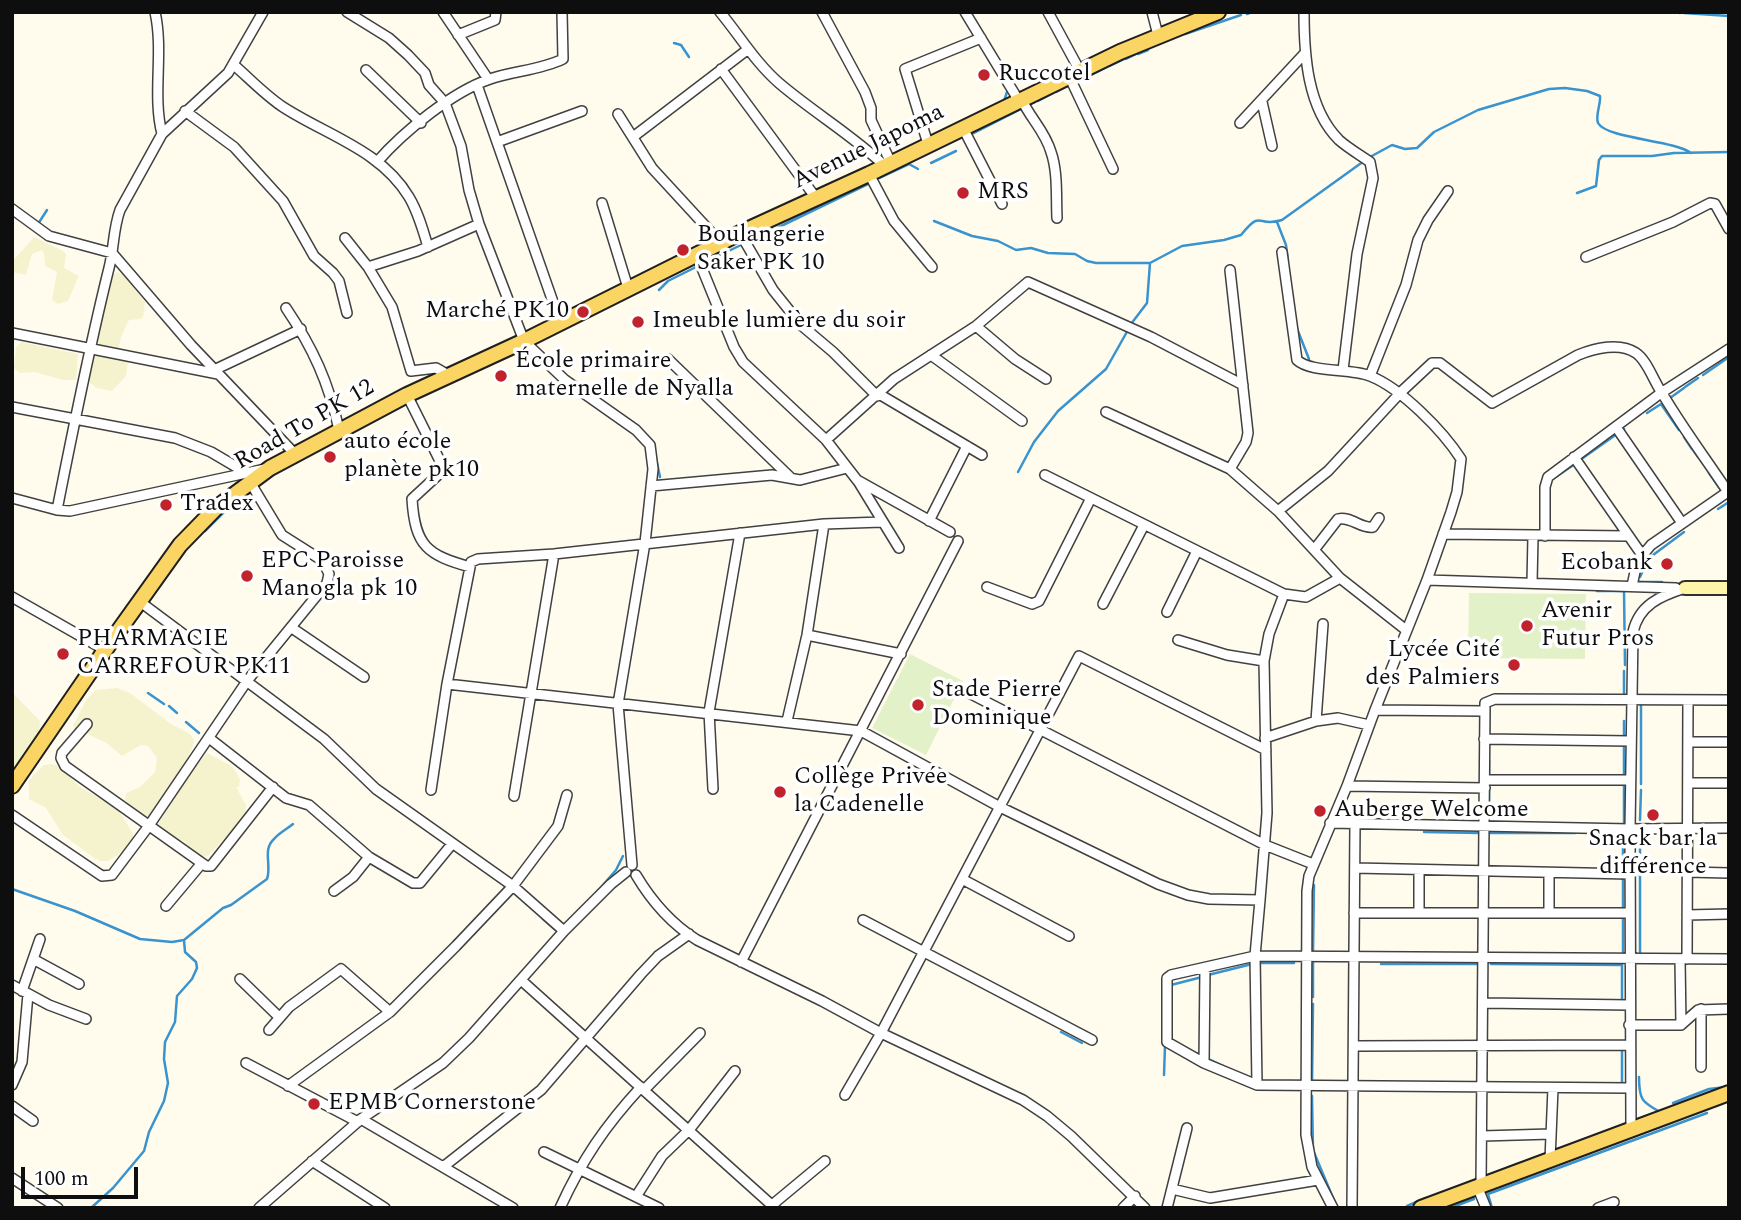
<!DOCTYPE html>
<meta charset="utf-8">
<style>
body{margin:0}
#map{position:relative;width:1741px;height:1220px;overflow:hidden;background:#fffcee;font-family:Spectral,serif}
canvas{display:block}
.frame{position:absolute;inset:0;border:14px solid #0e0e0e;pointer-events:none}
.scale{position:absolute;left:21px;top:1167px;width:117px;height:32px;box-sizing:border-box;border:4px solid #0e0e0e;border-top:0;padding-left:9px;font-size:21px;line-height:24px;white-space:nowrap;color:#0e0e0e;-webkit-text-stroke:5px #fff;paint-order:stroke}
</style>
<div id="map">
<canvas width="1741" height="1220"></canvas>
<div class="frame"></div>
<div class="scale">100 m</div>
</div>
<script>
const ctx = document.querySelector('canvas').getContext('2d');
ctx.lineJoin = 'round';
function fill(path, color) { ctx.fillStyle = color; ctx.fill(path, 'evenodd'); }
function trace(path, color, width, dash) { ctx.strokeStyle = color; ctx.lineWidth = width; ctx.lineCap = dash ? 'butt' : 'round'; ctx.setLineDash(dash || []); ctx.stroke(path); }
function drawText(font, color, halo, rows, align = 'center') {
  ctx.font = font + ' Spectral,serif'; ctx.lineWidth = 7; ctx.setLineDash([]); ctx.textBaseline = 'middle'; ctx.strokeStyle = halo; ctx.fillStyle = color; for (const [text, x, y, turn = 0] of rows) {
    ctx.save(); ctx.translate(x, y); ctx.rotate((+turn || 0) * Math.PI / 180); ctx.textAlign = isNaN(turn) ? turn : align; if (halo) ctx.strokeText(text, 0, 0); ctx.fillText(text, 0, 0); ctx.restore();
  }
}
fill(new Path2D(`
 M34,237L63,251L66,254L64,268L79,276L68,301L58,304L52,300L57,272L45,266L44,253L42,250L32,254L26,275L12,272V262Z
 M117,272L123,275L145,302L143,317L140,319L129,320L121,337L119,347L128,361L126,376L112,391L97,388L90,383L88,367L98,339L97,328L100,312L111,277Z
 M21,342L78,354L76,380H63L35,372L20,373L14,368L16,347Z
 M117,688L130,693L171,724L190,734L194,740L193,746L183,767L155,811L149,816L141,815L125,800L126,793L140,787L155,772L157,758L148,746L141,745L122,756L105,742L85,733L77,732L73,726L86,700L96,690Z
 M12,692L40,721L39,734L12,769Z
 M207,753L233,767L240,779L239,787H236L246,805L245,812L233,830L208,856L200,857L193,854L185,841L163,839L157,833V826L188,776Z
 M52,764L58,766L80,787L118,809L133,834V841L121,853L108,861H100L93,857L63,835L46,808L29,799V780L44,765Z`), '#f5f2ce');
fill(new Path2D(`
 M1469,593L1586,594L1585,659L1468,658Z
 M910,654L963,681L926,755L872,728Z`), '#e3f1c9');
trace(new Path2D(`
 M1674,12L1680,13
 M1684,13L1729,16
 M1247,14L1252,12
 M1185,34L1241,15
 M674,43L681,45L689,57
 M1138,54L1148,50
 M1126,59L1136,54
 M1109,66L1124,59
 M1087,77L1107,67
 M1056,92L1068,86
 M1004,101L1007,92
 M1038,101L1053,93
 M1027,106L1035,102
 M970,135L1023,108
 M1370,157L1392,145L1405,149L1417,148L1434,132L1478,110L1549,89L1565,88L1587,91L1600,96C1601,104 1595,116 1598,123C1607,139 1674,140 1691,153
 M931,163L956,151
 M879,178L909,164L918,169
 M1577,193L1596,186L1599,160L1602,156H1652L1674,153L1729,152
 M934,221L972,236L998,241L1016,250L1031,248L1048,253L1075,254L1087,261L1096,263H1150L1182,246L1224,240L1241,235C1263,208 1256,228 1282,220L1364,161
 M1277,222L1286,245L1288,261
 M38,224L47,210
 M750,241L870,183
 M704,263L743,244
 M659,290L668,281L698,266
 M1131,324L1147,303L1150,263
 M1296,326L1309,359
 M1703,375L1729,357
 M1685,387L1698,378
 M1670,398L1684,388
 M1647,413L1661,404L1679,430
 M1684,437L1692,449
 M654,449L660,477
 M1693,450L1698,457
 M1580,460L1624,429
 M1018,472L1034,442L1058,411L1106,369L1128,330
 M1709,473L1723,493
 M1557,476L1575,464
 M1718,509L1729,502
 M205,531L230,506
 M1640,577L1649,558L1684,532
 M1638,582H1662
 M1597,591H1624L1625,665
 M148,693L164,704
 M1624,697V671
 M169,706L177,713
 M186,722L199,733
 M1489,736V705
 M1624,778V721
 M1641,784V703
 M1489,802V761
 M1640,820L1641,790
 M1624,824V781
 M1424,832L1480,833
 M1489,833H1575
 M12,889L75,911L140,939L172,942L184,940L223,908L231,905L267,879C272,865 262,850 274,839C279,833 287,829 293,824
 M596,893L616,870L623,856
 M1623,907V833
 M543,919L559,933
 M1623,952V917
 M1313,953L1314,885
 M1640,953V833
 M1259,963H1294
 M1381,964H1479
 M1491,964L1622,965V1002
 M1208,975L1252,964
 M1171,985L1202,977
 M1313,997V960
 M1061,1032L1082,1043
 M1186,1048L1202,1056
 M1208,1059L1227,1068
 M1164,1075L1165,1046
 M1639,1077C1639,1100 1642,1102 1660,1112
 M1312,1084L1313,1004
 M1622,1086V1049
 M1312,1096L1313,1150L1336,1205
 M1673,1103L1709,1089L1726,1087
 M1507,1168L1520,1163
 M1492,1174L1501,1171
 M1407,1206L1426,1198
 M91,1208L113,1188L144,1151L149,1132L164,1101L168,1083L164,1059L165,1042L175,1022L177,996L192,979L197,968L196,962L185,952L184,940
 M1450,1208L1474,1199
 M1492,1208L1488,1194L1707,1113`), '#3893cf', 2.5);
const street = new Path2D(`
 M155,12C164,53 152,94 162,134
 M347,12L389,38L408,55L425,73L429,85L445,103L461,146L469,190L479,224L524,341L565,380L636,430L650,445L653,469L645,543L618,704L632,865
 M443,12L488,79
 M720,12C740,36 755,62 779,83C813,112 852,135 885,166
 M822,12L865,92L871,108V120L891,163
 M965,12L1019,101
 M1048,12L1080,71
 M1152,12L1158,35
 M1304,12C1304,54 1307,108 1339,140C1348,148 1360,155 1370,162L1373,178L1357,254L1343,370
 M458,35L495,20L496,12
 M234,65C250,79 265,95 283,107C326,135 381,150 409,197C418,212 423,230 428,247
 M721,69L816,198
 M366,70L421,123
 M1069,76L1113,169
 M477,85L560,322
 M1022,100C1030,118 1045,131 1051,152C1058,172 1056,197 1057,218
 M1262,102L1272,146
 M185,111L234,147L283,201L314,256L333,273L339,281L347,313
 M618,114L652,168L721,243
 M1240,123L1305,53
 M963,128L1002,204
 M633,137L747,50
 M497,142L582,111
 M928,144L905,69L981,38
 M377,162C403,132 452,92 490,79C513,71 541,70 563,59L562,12
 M869,174L894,221L932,267
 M602,203L628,288
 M12,209L49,236L112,253L191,345L294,453
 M740,233L773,290L801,325L833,352L877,396
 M345,238L368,267L392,307L411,371L436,368L448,375
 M1282,252L1297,360C1311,373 1351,368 1370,376C1401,388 1443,431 1461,459L1457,492L1451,512L1427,580L1375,710L1347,786L1309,876L1307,891L1306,1135L1312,1167L1333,1208
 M697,256L734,347L743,362L826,440L857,480L950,532
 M1586,257L1673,222L1710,203L1715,204L1729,229
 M368,267L418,251L479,224
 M1230,270L1248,433L1246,442L1230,469
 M286,308C313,348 329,383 339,430
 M976,326L1015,359L1046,379
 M12,333L218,374
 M931,355L1022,421
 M668,359L790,477
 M214,370L301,329
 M1370,376L1406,285L1418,240L1428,220L1448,191
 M879,394L982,455
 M407,395L441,463L438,475L412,499C415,547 428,555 470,567
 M12,407L175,438L211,452L245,472
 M1106,412L1230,469L1278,511L1340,578L1406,630
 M1616,427L1682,523
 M826,440L894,379L976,326L1028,282L1151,337L1243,385
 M1574,457L1642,555
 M1045,475L1284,594L1306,597L1340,578
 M858,481L899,548
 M651,486L772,475L800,480L847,468
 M12,498L57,510L70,511L265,469
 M57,510C73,429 89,348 109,268C114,249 113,229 120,210L162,134L228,73L263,12
 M1278,511L1328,471L1401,392L1432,363H1440L1492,403L1578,355C1595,348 1620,342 1636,353C1647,360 1654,382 1662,393C1682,427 1706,459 1728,492
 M929,521L967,446
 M824,524L882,522
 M1443,534L1628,536
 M1545,536V487L1548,477L1661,393L1729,349
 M1314,550L1338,519C1351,516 1361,529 1373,527L1379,518
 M1427,580L1676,588
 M1532,583L1533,536
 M1632,586L1637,562L1651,545L1729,491
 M987,587L1032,604L1039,601L1091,498
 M12,597L105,650
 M139,601L324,739L376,789L513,886L564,931
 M1103,604L1144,525
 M1167,612L1197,551
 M292,628L364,677
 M807,635L901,654
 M1178,640L1227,655L1264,661
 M447,684L861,731L1000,807L1158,884L1188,895L1209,899L1260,900L1267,813L1264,661L1269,634L1284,594
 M967,692L1265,845L1313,864
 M1375,710L1484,711
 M1316,721L1323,624
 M87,724L62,753L61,758L65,766L206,866H211L273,787
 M209,738L286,798L309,805L369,857L413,883H420L452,844
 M1265,738L1316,721L1338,718L1369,725
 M1484,739L1630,741
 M1688,742H1729
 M1485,780H1630
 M1688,783H1729
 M1347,786L1485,788
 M713,789L709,712L740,533
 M431,790L447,684L471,562L478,559L554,554L824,524L807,635L787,721
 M514,796L554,554
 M12,815L102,876L112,875L148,827L247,681L327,583L329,574L323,561L282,535L250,482
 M1330,823L1630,829L1729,828
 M1355,868L1630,874
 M1688,872L1729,873
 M636,875C652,902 670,923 697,940L822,1001L881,1033L1023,1100L1047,1116L1071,1136L1145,1208
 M962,879L1069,936
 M334,891L353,877L369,857
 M166,906L202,863
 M1354,913H1630
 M1419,913V870
 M1549,913V873
 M1687,915L1729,914
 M863,920L1092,1040
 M33,959L79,984
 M1680,959L1681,1025
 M1687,959L1688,700
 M741,962L958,541
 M1205,968L1204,1063L1257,1085L1629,1088
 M240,979L279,1017
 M521,980L775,1208
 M12,985L49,1005L86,1019
 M22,991L40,939
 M1483,1003L1630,1005
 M1701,1009V1067
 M1629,1025H1681L1698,1010L1729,1009
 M269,1030L289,1007L341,969L390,1012
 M1355,1046L1629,1045
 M246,1063L358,1122
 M1204,1063L1167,1042V978L1171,975L1255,956L1729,959
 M12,1085L22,1062L28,994
 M1257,1085L1255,956L1260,900
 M288,1086L390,1012L456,946L513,886L558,826L567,795
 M644,1090L700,1033
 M845,1095L881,1033L1079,656L1266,750
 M12,1106L33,1121
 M361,1119L513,1208
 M1631,1128L1630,829L1633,632C1639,605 1660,596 1685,588
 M1482,1136L1551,1134
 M544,1152L659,1208
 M1550,1160L1553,1088
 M312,1161L385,1208
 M443,1167L541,1090L641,974L658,956L689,934
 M12,1178L58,1208
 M1481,1184L1485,703L1495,699L1729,700
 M1477,1186L1486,1208
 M1172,1189L1210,1198L1318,1180
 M637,1195L662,1156L689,1130L735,1071
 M772,1205L825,1161
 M259,1208L361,1119L443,1063L469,1038L564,931L611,884L626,872
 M560,1208C582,1160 605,1126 641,1087
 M1123,1208L1135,1196
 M1167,1208L1187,1128
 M1352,1208L1355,824
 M1598,1208L1614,1202`);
const secondary = new Path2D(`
 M1685,588H1729`);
const primary = new Path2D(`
 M12,786L112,640L180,545L216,508L270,468L407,395L524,341L740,233L869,174L1120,52L1218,12
 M1421,1208L1729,1093`);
trace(street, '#414141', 12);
trace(secondary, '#303030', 16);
trace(primary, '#1f1f1f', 18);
trace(street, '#fff', 9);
trace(secondary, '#fff5a9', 12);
trace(primary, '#fbd563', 14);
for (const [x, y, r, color] of [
 [984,75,7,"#c0232b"],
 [963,193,7,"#c0232b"],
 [683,250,7,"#c0232b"],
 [583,312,7,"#c0232b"],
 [638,322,7,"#c0232b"],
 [501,376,7,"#c0232b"],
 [330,457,7,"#c0232b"],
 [166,505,7,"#c0232b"],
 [1667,564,7,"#c0232b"],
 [247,576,7,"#c0232b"],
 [1527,626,7,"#c0232b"],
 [63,654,7,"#c0232b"],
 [1514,665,7,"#c0232b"],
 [918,705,7,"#c0232b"],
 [780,792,7,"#c0232b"],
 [1320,811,7,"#c0232b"],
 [1653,815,7,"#c0232b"],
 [314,1104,7,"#c0232b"]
]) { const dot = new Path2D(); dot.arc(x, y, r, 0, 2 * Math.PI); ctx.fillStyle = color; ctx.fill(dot); trace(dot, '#fff', 2.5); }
drawText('24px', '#0e0e0e', '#fff', [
 ["Ruccotel",998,75],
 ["MRS",977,193],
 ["Boulangerie",697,236],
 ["Saker PK 10",697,264],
 ["Marché PK10",569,312,"right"],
 ["Imeuble lumière du soir",652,322],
 ["École primaire",515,362],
 ["maternelle de Nyalla",515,390],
 ["auto école",344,443],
 ["planète pk10",344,471],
 ["Tradex",180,505],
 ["EPC Paroisse",261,562],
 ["Manogla pk 10",261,590],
 ["Ecobank",1653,564,"right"],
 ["Avenir",1541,612],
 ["Futur Pros",1541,640],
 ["PHARMACIE",77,640],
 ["CARREFOUR PK11",77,668],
 ["Lycée Cité",1500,651,"right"],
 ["des Palmiers",1500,679,"right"],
 ["Stade Pierre",932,691],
 ["Dominique",932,719],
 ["Collège Privée",794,778],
 ["la Cadenelle",794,806],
 ["Auberge Welcome",1334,811],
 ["Snack bar la",1653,840,"center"],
 ["différence",1653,868,"center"],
 ["EPMB Cornerstone",328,1104]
], 'left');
drawText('24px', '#0e0e0e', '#fff', [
 ["Avenue Japoma",869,148,-26],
 ["Road To PK 12",305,426,-30]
]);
</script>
